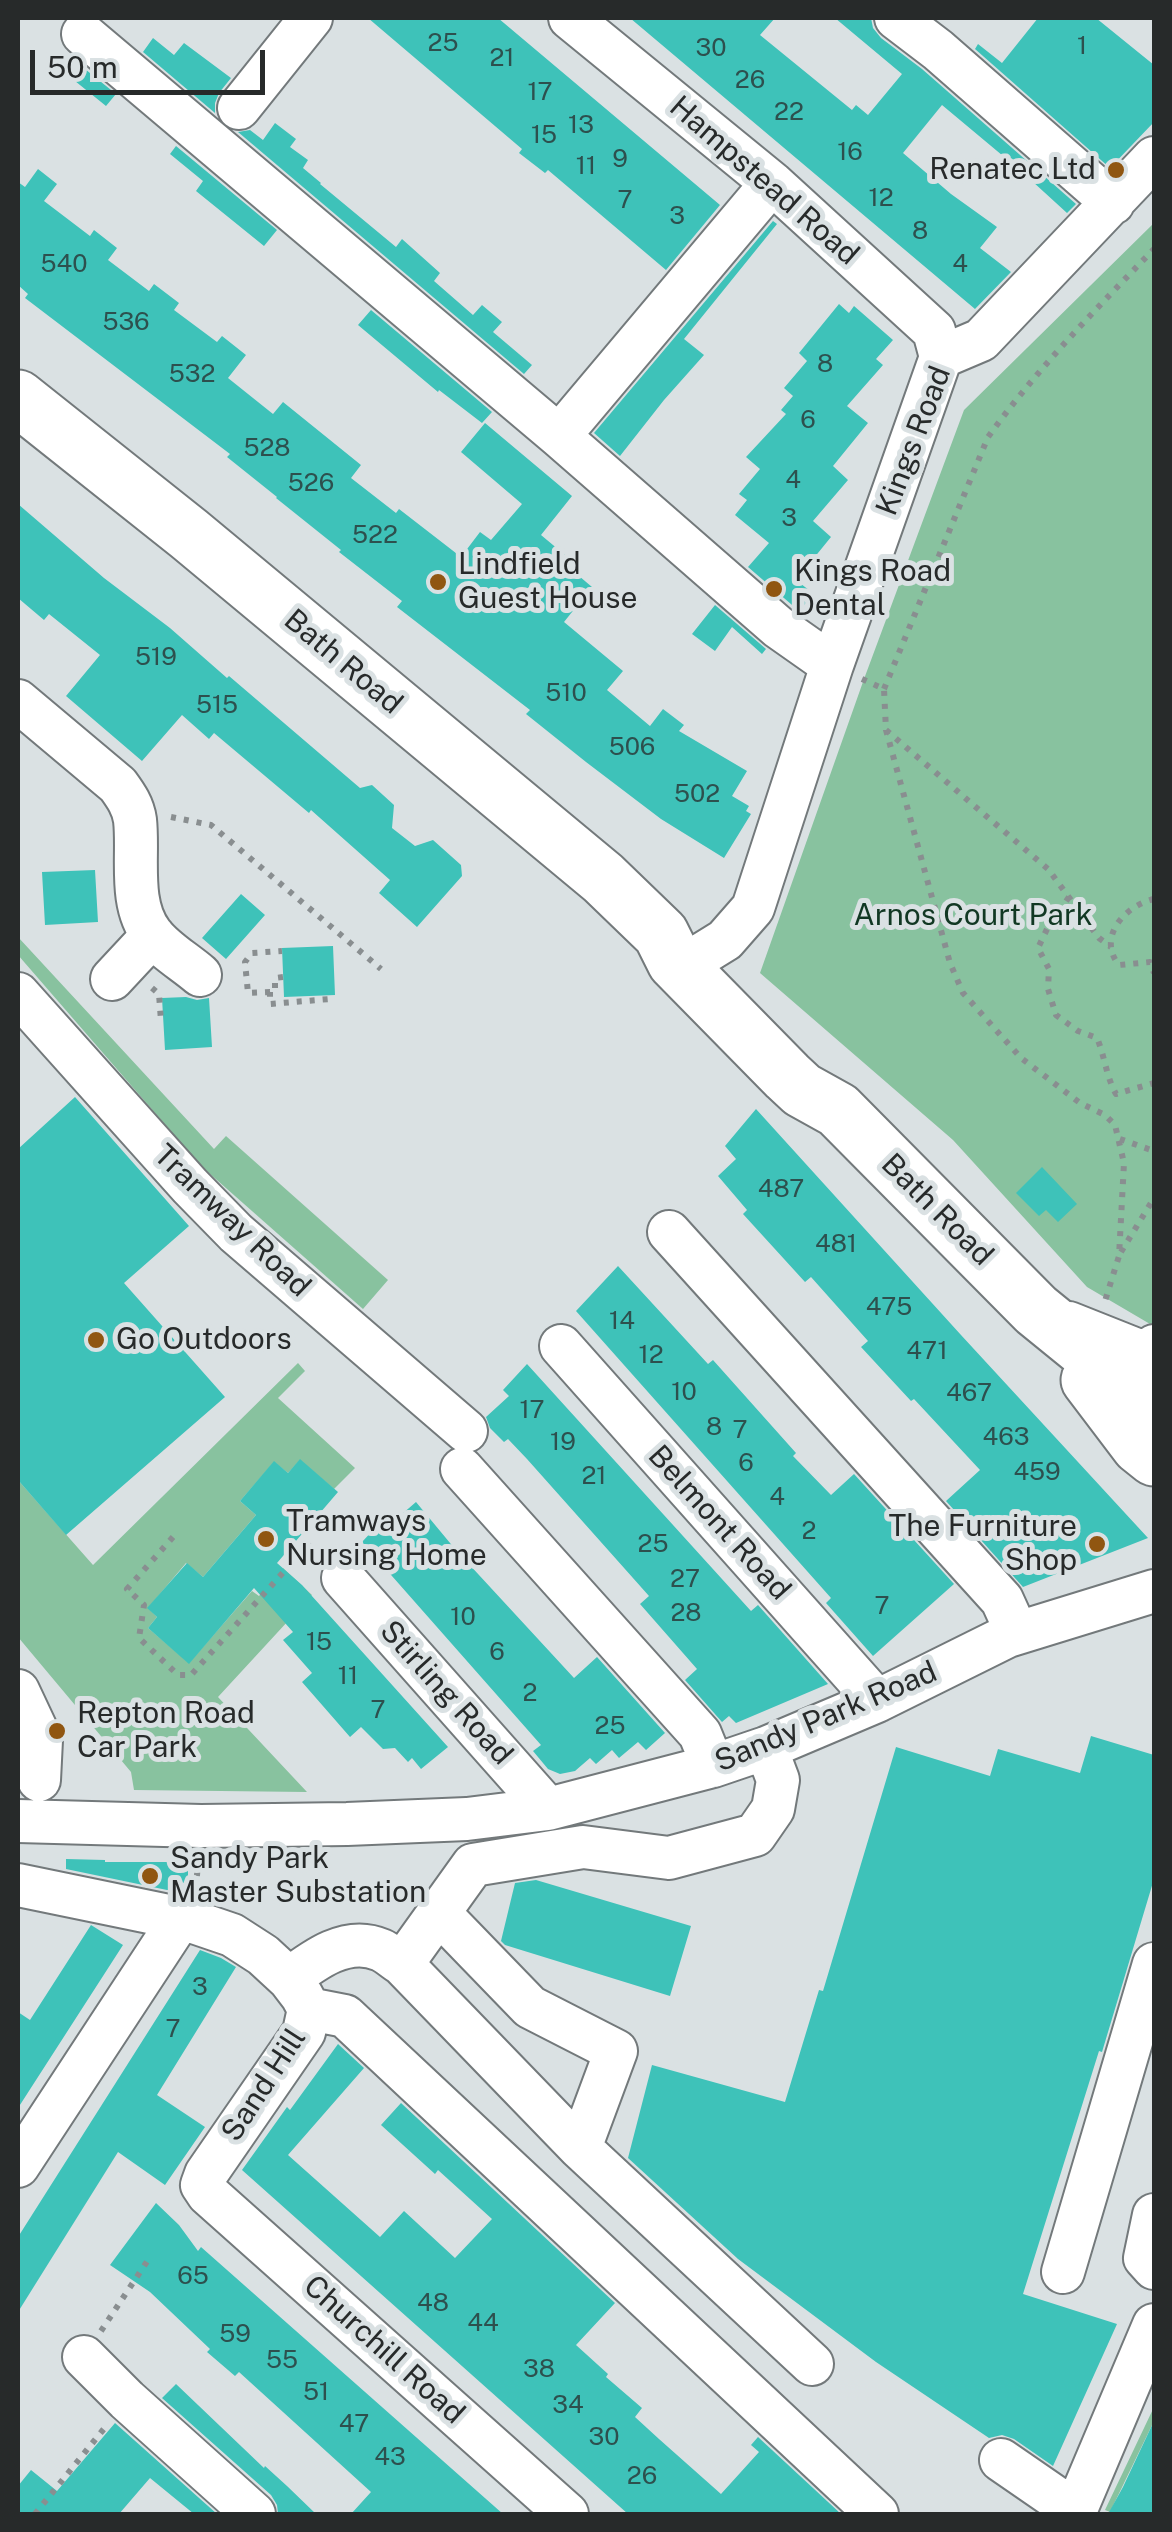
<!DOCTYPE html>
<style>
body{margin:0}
#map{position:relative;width:1172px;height:2532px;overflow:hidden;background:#dae1e3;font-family:"Public Sans",sans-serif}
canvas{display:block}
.frame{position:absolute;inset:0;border:20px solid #272a2a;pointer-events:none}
.scale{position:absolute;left:30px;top:50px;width:235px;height:45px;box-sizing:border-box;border:5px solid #272a2a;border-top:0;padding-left:12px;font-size:30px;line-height:35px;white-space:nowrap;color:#272a2a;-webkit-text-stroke:8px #dae1e3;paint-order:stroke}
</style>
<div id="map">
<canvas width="1172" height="2532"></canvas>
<div class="frame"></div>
<div class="scale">50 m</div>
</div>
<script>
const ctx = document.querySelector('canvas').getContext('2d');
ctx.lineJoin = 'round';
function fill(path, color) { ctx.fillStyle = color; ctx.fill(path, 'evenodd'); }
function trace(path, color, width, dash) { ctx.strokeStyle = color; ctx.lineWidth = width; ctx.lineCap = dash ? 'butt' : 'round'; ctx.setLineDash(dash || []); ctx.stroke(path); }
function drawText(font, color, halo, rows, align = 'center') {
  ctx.font = font + ' "Public Sans",sans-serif'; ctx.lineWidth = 10; ctx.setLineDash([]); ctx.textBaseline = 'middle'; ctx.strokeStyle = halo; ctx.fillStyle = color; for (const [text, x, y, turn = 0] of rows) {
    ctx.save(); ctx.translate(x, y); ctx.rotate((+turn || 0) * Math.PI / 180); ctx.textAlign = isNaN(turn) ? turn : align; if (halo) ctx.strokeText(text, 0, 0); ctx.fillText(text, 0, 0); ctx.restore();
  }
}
fill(new Path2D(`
 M1154,223V1323L1150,1324L1087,1287L953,1140L760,973L864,679L964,410Z
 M18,937L214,1149L226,1136L388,1280L363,1309L201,1166L18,955Z
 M298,1363L305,1371L278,1398L355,1468L334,1489L300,1460L288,1473L274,1462L240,1501L256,1515L203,1577L186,1563L148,1608L157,1617L148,1628L189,1663L252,1591L259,1596L283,1568L312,1595L218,1697L307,1792L134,1790L131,1772L18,1637V1480L93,1565Z
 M1154,2407V2421L1110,2512L1105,2510Z`), '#88c29f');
fill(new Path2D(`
 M368,18H498L720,205L666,270L548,170L545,173L519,153L522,149Z
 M630,18H775L760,35L852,110L856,105L868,115L902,74L835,18H871L873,28L881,38L922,69L1076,204L1067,213L1021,171L942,105L903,153L951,194L997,227L980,248L1011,272L975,309Z
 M1038,18H1096L1154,65V122L1110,168L975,49L978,44L1002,63Z
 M153,38L174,55L184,43L231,78L219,93L215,103V113L143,52Z
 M85,69L116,94L106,106L75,81Z
 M275,123L296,139L290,147L308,160L303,168L321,183L320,184L396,247L402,239L440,273L434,281L473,315L482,305L502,322L493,332L532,365L524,374L238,132L250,130L263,140Z
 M176,146L277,230L264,246L196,191L203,181L170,154Z
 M38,169L57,184L44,201L90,236L94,230L117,248L108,260L149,291L154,284L179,303L174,310L217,342L222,336L246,355L228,378L273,414L283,402L361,465L351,478L396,513L399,509L461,557L480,532L491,540L522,504L461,452L485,423L572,496L541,535L571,560L566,565L592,587L564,622L623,671L607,690L650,726L663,709L684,725L679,731L747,771L732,796L749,806L746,811L751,814L724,858L661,819L586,762L526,714L530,710L397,607L402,601L339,552L341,550L276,498L277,497L227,457L230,454L25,298L28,294L18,285V182L25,187Z
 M773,221L777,224L684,339L704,355L664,400L620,456L594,433Z
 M839,304L849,313L854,306L893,340L876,359L883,365L847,406L868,423L833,466L848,480L813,521L831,537L796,580L814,594L799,611L748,567L769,543L735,515L747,500L739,494L760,469L746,457L786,414L781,410L793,396L784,388L807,361L799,353Z
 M371,310L492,412L482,423L439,390L438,392L358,325Z
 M18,504L104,578L170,628L227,678L229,676L360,788L372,785L394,805L392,828L415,846L433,840L461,865L462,876L417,927L379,893L390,880L311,810L309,813L214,733L209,739L182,715L142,761L66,696L100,655L49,614L44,620L18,598Z
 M715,605L766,649L762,654L732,627L715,651L692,634Z
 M95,870L98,922L45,925L42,872Z
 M241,894L265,915L226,959L202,938Z
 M333,946L335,995L284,997L282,948Z
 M186,997L197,1000L209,998L212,1047L165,1050L162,998Z
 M75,1097L189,1226L124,1283L225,1397L66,1535L18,1480V1149Z
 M756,1109L961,1335L1148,1538L1023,1587L946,1501L980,1470L914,1399L911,1401L861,1347L868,1341L811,1277L805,1282L743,1214L747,1210L718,1176L736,1159L725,1146Z
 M1042,1167L1077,1204L1058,1222L1046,1210L1039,1216L1016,1193Z
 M618,1266L708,1364L713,1360L796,1453L793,1456L831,1495L854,1474L954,1584L873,1656L826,1603L831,1598L576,1311Z
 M527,1364L751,1611L758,1605L828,1684L736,1723L729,1716L722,1722L685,1680L697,1669L640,1604L649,1596L527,1459L508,1439L504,1442L490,1428L486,1417L509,1396L503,1390Z
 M300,1459L338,1492L277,1563L302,1585L448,1747L421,1769L412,1758L408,1762L395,1748L383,1749L361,1727L350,1737L302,1682L312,1673L283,1640L293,1632L254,1588L189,1664L148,1628L157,1617L147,1608L187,1563L203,1577L256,1515L240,1501L274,1461L288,1473Z
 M416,1502L455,1549L574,1678L597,1657L665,1733L646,1750L638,1742L619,1758L612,1750L596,1764L590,1758L575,1771L560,1774L548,1769L533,1751L541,1745L362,1542L388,1514L394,1521Z
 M1091,1736L1154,1755V1879L1102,2052L1099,2051L1023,2294L1117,2324L1053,2466L1014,2439L1002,2435L989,2438L876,2362L738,2259L628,2158L652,2065L785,2102L819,1990L823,1991L896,1747L990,1776L998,1749L1080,1773Z
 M66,1859L105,1860V1862H188V1890H167L66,1869Z
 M536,1880L691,1926L670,1996L505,1945L501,1941L515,1883Z
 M91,1925L123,1945L18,2108V2012L30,2020Z
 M200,1950L221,1958L236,1967L157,2095L205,2127L165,2185L118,2152L18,2312V2237Z
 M338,2044L364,2068L288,2155L380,2237L404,2211L455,2258L492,2219L438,2170L435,2174L381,2125L401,2103L615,2303L576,2345L608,2374L606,2377L642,2408L635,2417L659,2439L721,2494L759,2452L751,2445L758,2437L841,2514H628L242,2170L287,2107L290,2110Z
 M156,2203L179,2225L198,2251L201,2247L503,2514H351L371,2492L239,2372L235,2376L207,2352L210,2349L150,2292L110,2265Z
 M176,2384L264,2468L265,2466L287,2486L316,2514H278L277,2505L271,2495L162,2398Z
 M1154,2421V2514H1108L1123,2487Z
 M115,2423L217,2514H194L150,2478L119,2514H18V2486L31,2470L57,2491Z`), '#3ec2b9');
const minor = new Path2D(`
 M570,18L772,183L934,331L941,357
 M896,18L938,50L1113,203
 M83,34L559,436L778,627L832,665
 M239,108L311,18
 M559,436L772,183
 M18,701L118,785C126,796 133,806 135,820C139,855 128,904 152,934C164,950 185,962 200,975
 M704,953L725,940L753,908L832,665L941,357L981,340L1154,158
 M112,979L153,935
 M18,994L190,1186L236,1233L466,1431
 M669,1232L1002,1600L1017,1633
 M1069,1323L1147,1354L1154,1346
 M561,1346L877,1701
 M462,1469L700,1734L713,1766
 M343,1578L548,1809
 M18,1691L41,1740L39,1780
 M18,1821L201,1826L347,1824L467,1819L548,1809L713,1766L766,1748L877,1701L1008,1636L1154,1591
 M18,1885L188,1920L232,1935L263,1955L289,1979L302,1996L309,2009L304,2032L206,2174L202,2185L208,2194L567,2514
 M439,1913L530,2007L616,2051L580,2148L812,2364
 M402,1964L473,1865L583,1847L669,1858L755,1835L773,1809L778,1780L766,1748
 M289,1979C314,1960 347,1935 381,1950C388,1953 395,1960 402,1964L580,2148
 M309,2009L345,2016L877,2514
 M18,2166L180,1919
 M1154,2215L1145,2258L1154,2268
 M1063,2272L1154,1964
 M84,2357L127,2400L254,2514
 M1001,2460L1075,2511
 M1074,2514L1154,2325`);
const highway = new Path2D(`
 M18,398L189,534L603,878L661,934L675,962L787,1076L802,1090L838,1110L1036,1310L1154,1406
 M1089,1380L1139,1446L1154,1458`);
trace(minor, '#73797b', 46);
trace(highway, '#73797b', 59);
trace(new Path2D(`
 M862,679L884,689L886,730L950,963L963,993L1021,1058L1080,1103L1105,1115L1115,1125L1124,1163L1119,1256L1105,1301
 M884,689L988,437C1037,369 1096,309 1154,249
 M886,730L1048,869L1099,938L1111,947
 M171,817L211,825L381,969
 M1069,897L1048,927L1038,948L1049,969L1048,989L1056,1015L1078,1031L1097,1038C1105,1057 1106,1076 1116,1094L1154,1083
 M1154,899C1126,905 1096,937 1119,965L1150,962L1154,973
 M283,977L275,978V991L270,992V1004L330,999V995
 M152,988L159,994L161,1021H163
 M270,992L248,993L245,962L252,953L282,951
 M1120,1139L1154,1151
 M1121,1252L1154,1198
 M173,1537L127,1589L144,1605L139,1638L178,1675H191L297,1557
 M308,1545L320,1556
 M196,1889L198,1862
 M101,2331L150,2257
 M35,2514L107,2425`), '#898e90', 6, [5, 8]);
trace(minor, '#fff', 42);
trace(highway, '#fff', 55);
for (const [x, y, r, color] of [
 [1116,170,10,"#905611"],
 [438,582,10,"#905611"],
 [774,589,10,"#905611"],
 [96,1340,10,"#905611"],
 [266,1539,10,"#905611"],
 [1097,1544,10,"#905611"],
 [57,1731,10,"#905611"],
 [150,1876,10,"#905611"]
]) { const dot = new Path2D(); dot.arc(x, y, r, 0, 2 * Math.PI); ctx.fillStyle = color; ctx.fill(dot); trace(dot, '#dae1e3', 4); }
drawText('25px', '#2d504e', null, [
 ["25",443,43],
 ["1",1082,46],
 ["30",711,48],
 ["21",502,58],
 ["26",750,80],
 ["17",540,92],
 ["22",789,112],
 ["13",581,125],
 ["15",544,135],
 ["16",850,152],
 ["9",620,159],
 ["11",586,166],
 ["12",881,198],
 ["7",625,200],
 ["3",677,216],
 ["8",920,231],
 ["540",64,264],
 ["4",960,264],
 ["536",126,322],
 ["8",825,364],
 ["532",192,374],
 ["6",808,420],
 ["528",267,448],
 ["4",793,480],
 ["526",311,483],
 ["3",789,518],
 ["522",375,535],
 ["519",156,657],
 ["510",566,693],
 ["515",217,705],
 ["506",632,747],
 ["502",697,794],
 ["487",781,1189],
 ["481",836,1244],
 ["475",889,1307],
 ["14",622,1321],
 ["471",927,1351],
 ["12",651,1355],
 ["10",684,1392],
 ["467",969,1393],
 ["17",532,1410],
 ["8",714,1427],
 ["7",740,1430],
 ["463",1006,1437],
 ["19",563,1442],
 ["6",746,1463],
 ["459",1037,1472],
 ["21",594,1476],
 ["4",777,1497],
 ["2",809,1531],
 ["25",653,1544],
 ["27",685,1579],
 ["7",882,1606],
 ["28",686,1613],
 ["10",463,1617],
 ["15",319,1642],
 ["6",497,1652],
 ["11",348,1676],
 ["2",530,1693],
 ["7",378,1710],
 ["25",610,1726],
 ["3",200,1987],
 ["7",173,2029],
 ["65",193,2276],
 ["48",433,2303],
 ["44",483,2323],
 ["59",235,2334],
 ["55",282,2360],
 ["38",539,2369],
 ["51",316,2392],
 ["34",568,2405],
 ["47",354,2424],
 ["30",604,2437],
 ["43",390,2457],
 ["26",642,2476]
]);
drawText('30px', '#272a2a', '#dae1e3', [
 ["Renatec Ltd",1096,170,"right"],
 ["Lindfield",458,565],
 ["Guest House",458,599],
 ["Kings Road",794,572],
 ["Dental",794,606],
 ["Go Outdoors",116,1340],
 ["Tramways",286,1522],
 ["Nursing Home",286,1556],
 ["The Furniture",1077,1527,"right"],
 ["Shop",1077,1561,"right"],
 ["Repton Road",77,1714],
 ["Car Park",77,1748],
 ["Sandy Park",170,1859],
 ["Master Substation",170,1893]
], 'left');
drawText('30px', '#272a2a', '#dae1e3', [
 ["Hampstead Road",764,181,41],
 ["Kings Road",914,441,-69],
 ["Bath Road",343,662,40],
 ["Bath Road",937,1210,45],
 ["Tramway Road",232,1221,44],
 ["Belmont Road",719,1523,48],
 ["Stirling Road",446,1693,48],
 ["Sandy Park Road",826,1717,-23],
 ["Sand Hill",264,2085,-57],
 ["Churchill Road",384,2350,42]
]);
drawText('30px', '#113823', '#dae1e3', [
 ["Arnos Court Park",973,916]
]);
</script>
